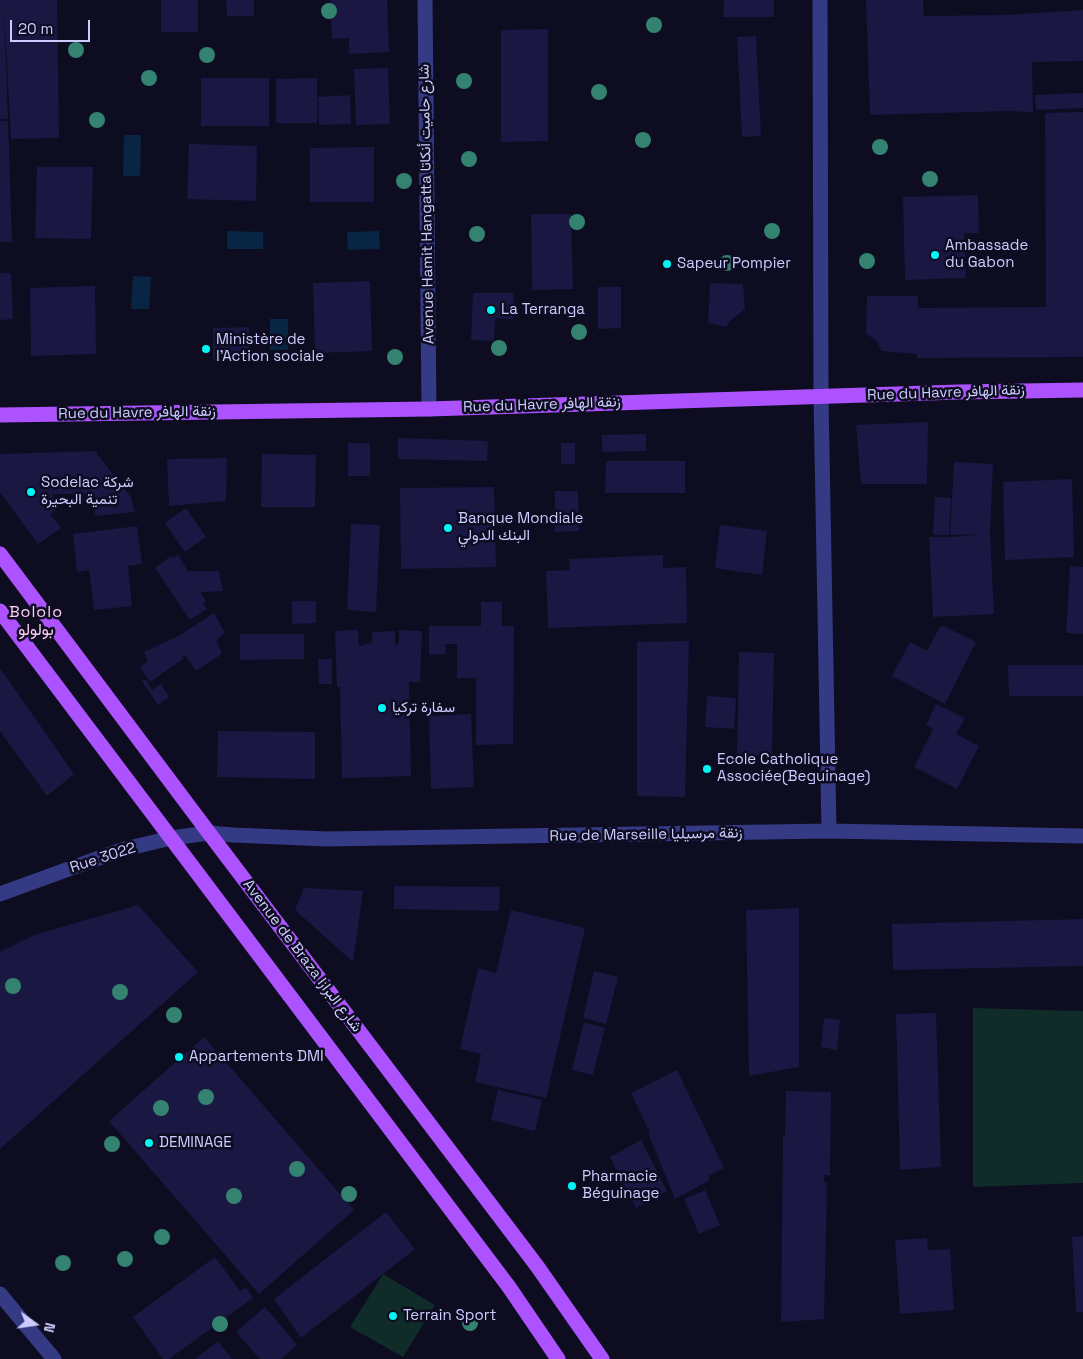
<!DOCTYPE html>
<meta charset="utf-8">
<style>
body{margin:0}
#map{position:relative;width:1083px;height:1359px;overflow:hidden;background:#0d0c21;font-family:"Space Grotesk",sans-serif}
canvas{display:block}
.north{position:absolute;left:10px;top:1299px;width:50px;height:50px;-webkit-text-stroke:4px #0d0c21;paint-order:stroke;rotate:104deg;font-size:14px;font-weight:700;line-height:20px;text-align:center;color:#cdccff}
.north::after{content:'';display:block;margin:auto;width:18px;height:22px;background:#cdccff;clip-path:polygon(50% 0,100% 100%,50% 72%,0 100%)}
.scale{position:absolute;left:10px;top:20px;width:80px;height:22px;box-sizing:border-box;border:2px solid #cdccff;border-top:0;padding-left:6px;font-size:15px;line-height:18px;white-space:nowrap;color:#cdccff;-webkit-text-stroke:4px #0d0c21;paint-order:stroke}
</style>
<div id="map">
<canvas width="1083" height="1359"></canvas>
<div class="north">N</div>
<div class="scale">20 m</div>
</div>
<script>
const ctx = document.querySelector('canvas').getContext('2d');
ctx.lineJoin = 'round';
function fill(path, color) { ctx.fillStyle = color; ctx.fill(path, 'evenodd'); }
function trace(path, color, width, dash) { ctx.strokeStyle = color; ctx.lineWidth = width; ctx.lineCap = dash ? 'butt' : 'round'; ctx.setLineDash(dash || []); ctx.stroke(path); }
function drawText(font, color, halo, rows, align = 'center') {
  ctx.font = font + ' "Space Grotesk",Vazirmatn,sans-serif'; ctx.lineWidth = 5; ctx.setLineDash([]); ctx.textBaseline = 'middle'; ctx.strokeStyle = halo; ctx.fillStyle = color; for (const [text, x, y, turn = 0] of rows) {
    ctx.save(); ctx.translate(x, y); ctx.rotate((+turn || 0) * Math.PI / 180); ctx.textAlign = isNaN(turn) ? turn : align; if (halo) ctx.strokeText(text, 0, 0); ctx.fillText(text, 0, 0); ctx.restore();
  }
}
fill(new Path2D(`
 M973,1008L1083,1011V1183L973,1187Z
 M383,1274L435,1305L403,1357L350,1327Z`), '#0f2c28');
fill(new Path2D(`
 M124,135H141L140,176H123Z
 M227,231L263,232V249H227Z
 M379,231L380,249L348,250L347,232Z
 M133,276L151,277L149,309H131Z
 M270,319H288V350H270Z`), '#092544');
fill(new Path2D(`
 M0,0H57L59,138L11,139L4,9L8,119H0Z
 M161,0H198V32H161Z
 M226,0H254V16H227Z
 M330,0H387L389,52L349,54V38L332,39Z
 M724,0H774V17H723Z
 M866,0H923L924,16L1006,15L1083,10V61L1032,62L1033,112L1007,111L870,115Z
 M548,29V141L501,142V30Z
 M756,36L761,136L742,137L737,37Z
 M388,68L390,124L356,125L354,69Z
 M201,78H269V126H201Z
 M317,78V123H276V79Z
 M1083,93V108L1036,110L1035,95Z
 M350,95L351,124L319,125L318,97Z
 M1083,112V357L917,358V354L882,351L876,340L866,334L867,296H918V308L1046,307L1045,113Z
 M0,121H8L12,242H0Z
 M189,144L257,146L256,201L187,199Z
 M374,147V202H310V148Z
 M37,167H93L91,239L35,238Z
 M978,195L979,233H964L966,278L905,280L903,197Z
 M531,214H571L573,289L532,290Z
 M0,273H11L13,319L0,320Z
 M370,281L372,351L315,353L313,283Z
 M710,283L743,284L745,309L731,320L726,327L708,323Z
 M95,286L96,354L31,356L30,288Z
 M598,287H621V328L598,329Z
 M473,293H514L513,319L495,318L494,341L471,340Z
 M249,327L250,360L213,361V328Z
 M928,422L927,484H861L856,425Z
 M646,434V451L602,452V435Z
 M398,438L488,441L487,461L398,459Z
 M348,443H370V476H348Z
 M561,443H575V464H561Z
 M95,451L97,452V454L131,497L135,512L95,516L91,494H52L59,508L50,514L61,528L38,544L0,492V454Z
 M262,454L316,455L315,507H261Z
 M227,458L226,501L169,506L167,459Z
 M606,461H685V493H605Z
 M954,462L993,464L990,533L994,614L933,617L929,537H952L984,534L950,535Z
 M1072,479L1074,557L1005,560L1003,482Z
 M494,487L496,567L401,569L400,488Z
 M555,491H578L579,531L555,532Z
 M935,497L951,498L949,535H933Z
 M186,508L206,537L185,552L165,523Z
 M351,524L380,525L376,612L347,610Z
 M720,525L767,531L762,575L715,568Z
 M137,526L142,564L128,566L132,606L94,610L89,570L77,572L73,534Z
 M178,555L188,571H219L223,591L200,592L206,601L203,603L207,609L190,620L155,568L171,556L172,558Z
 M663,555V568L686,567L687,623L548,628L546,571L570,570L569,559Z
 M1070,566L1083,567V634L1066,633Z
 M292,601H316V623L292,624Z
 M481,602H502V626H514L513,744L476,745V678H457V644H445L446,654L429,655V626H481Z
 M214,613L225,633L216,640L222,654L196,671L185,655L182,657L183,659L150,682L140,667L148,661L144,652L180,635Z
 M941,625L976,642L945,704L892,676L910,642L927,651Z
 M358,630L359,646L372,643V649V632L395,631V645L399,644V630L422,631L420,682H409L411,776L342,778L340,687H337L335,631Z
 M240,634H304V659L240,660Z
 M689,641L685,797L637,796V642Z
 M739,652L774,653L772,756L737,755Z
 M318,659H332V684H319Z
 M1008,665H1083V696H1009Z
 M0,668L74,774L47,796L0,731Z
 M141,680H146L152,690L161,684L169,697L158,705Z
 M707,696L736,698L734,729L705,727Z
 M936,704L965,718L956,734L979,746L957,789L914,767L933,729L926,725Z
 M471,714L474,787L431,789L429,716Z
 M218,731L315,732V779L217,777Z
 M394,886L500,887L499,911L394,909Z
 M304,888L363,891L353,962L295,910Z
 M138,905L198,972L0,1149V952L34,935Z
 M799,908V1067L749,1076L746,910Z
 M511,910L585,928L546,1098L475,1082L481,1054L460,1049L478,968L496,973Z
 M1083,919V966L893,970L892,924Z
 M594,971L618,977L606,1024L583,1018Z
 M936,1013L941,1167L900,1170L896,1014Z
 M824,1018L840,1020L837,1050L821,1047Z
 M584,1022L605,1028L593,1075L572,1070Z
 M204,1037L354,1210L259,1294L109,1121Z
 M677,1070L724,1168L708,1176L710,1180L675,1199L648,1133H650L631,1093Z
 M498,1090L542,1100L535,1131L491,1120Z
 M786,1091L831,1092L830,1175H824V1182H827L824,1319L781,1322L783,1137H785Z
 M641,1140L667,1191L636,1208L610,1157Z
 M705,1190L720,1225L699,1234L684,1199Z
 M386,1212L415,1249L301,1338L274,1299Z
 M1083,1236V1312H1076L1072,1237Z
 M927,1238L928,1250L950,1249L954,1310L900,1314L895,1240Z
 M215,1257L240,1291L246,1287L253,1298L169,1359H163L133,1317Z
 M265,1307L297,1345L281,1359H260L236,1332Z
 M218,1341L232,1359H195Z`), '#1b1743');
trace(new Path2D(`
 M425,0L429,409
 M820,0L821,397L829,831
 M0,894L121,850L171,838L209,833L234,835L326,839L829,831L1083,836
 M0,1294L54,1359`), '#343a83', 15);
trace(new Path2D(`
 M0,415L429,409L959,392L1083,390
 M0,554L209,833L537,1266L602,1359
 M0,611L509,1287L558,1359`), '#ac53ff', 15);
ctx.fillStyle = '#338370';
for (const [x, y] of [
 [329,11],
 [654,25],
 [76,50],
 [207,55],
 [149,78],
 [464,81],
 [599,92],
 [97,120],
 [643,140],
 [880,147],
 [469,159],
 [930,179],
 [404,181],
 [577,222],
 [772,231],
 [477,234],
 [867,261],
 [727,263],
 [579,332],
 [499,348],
 [395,357],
 [13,986],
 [120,992],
 [174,1015],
 [206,1097],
 [161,1108],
 [112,1144],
 [297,1169],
 [349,1194],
 [234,1196],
 [162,1237],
 [125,1259],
 [63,1263],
 [470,1323],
 [220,1324]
]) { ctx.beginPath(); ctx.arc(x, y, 8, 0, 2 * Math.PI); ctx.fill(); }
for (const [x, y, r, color] of [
 [935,255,5,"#00f7f5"],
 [667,264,5,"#00f7f5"],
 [491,310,5,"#00f7f5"],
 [206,349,5,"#00f7f5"],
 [31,492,5,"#00f7f5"],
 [448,528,5,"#00f7f5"],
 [382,708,5,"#00f7f5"],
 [707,769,5,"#00f7f5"],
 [179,1057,5,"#00f7f5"],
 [149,1143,5,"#00f7f5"],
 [572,1186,5,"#00f7f5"],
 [393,1316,5,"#00f7f5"]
]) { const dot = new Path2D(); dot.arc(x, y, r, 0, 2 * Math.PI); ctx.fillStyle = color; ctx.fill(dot); trace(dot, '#0d0c21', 2); }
drawText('15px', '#cdccff', '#0d0c21', [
 ["Avenue Hamit Hangatta شارع حاميت أنكاتا",427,204,-91],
 ["Rue du Havre زنقة الهافر",946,393,-2],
 ["Rue du Havre زنقة الهافر",542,405,-2],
 ["Rue du Havre زنقة الهافر",137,413,-1],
 ["Rue de Marseille زنقة مرسيليا",646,835,-1],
 ["Rue 3022",103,858,-18],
 ["Avenue de Braza شارع البرازا",302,956,53]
]);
drawText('15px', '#cdccff', '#0d0c21', [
 ["Ambassade",945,246],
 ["du Gabon",945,263],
 ["Sapeur Pompier",677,264],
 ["La Terranga",501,310],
 ["Ministère de",216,340],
 ["l'Action sociale",216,357],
 ["Sodelac شركة",41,483],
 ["تنمية البحيرة",41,500],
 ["Banque Mondiale",458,519],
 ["البنك الدولي",458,536],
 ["سفارة تركيا",392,708],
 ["Ecole Catholique",717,760],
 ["Associée(Beguinage)",717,777],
 ["Appartements DMI",189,1057],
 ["DEMINAGE",159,1143],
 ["Pharmacie",582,1177],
 ["Béguinage",582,1194],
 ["Terrain Sport",403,1316]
], 'left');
ctx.letterSpacing = '1px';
drawText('16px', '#ffcef3', '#0d0c21', [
 ["Bololo",36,613],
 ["بولولو",36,631]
]);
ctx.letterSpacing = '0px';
</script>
